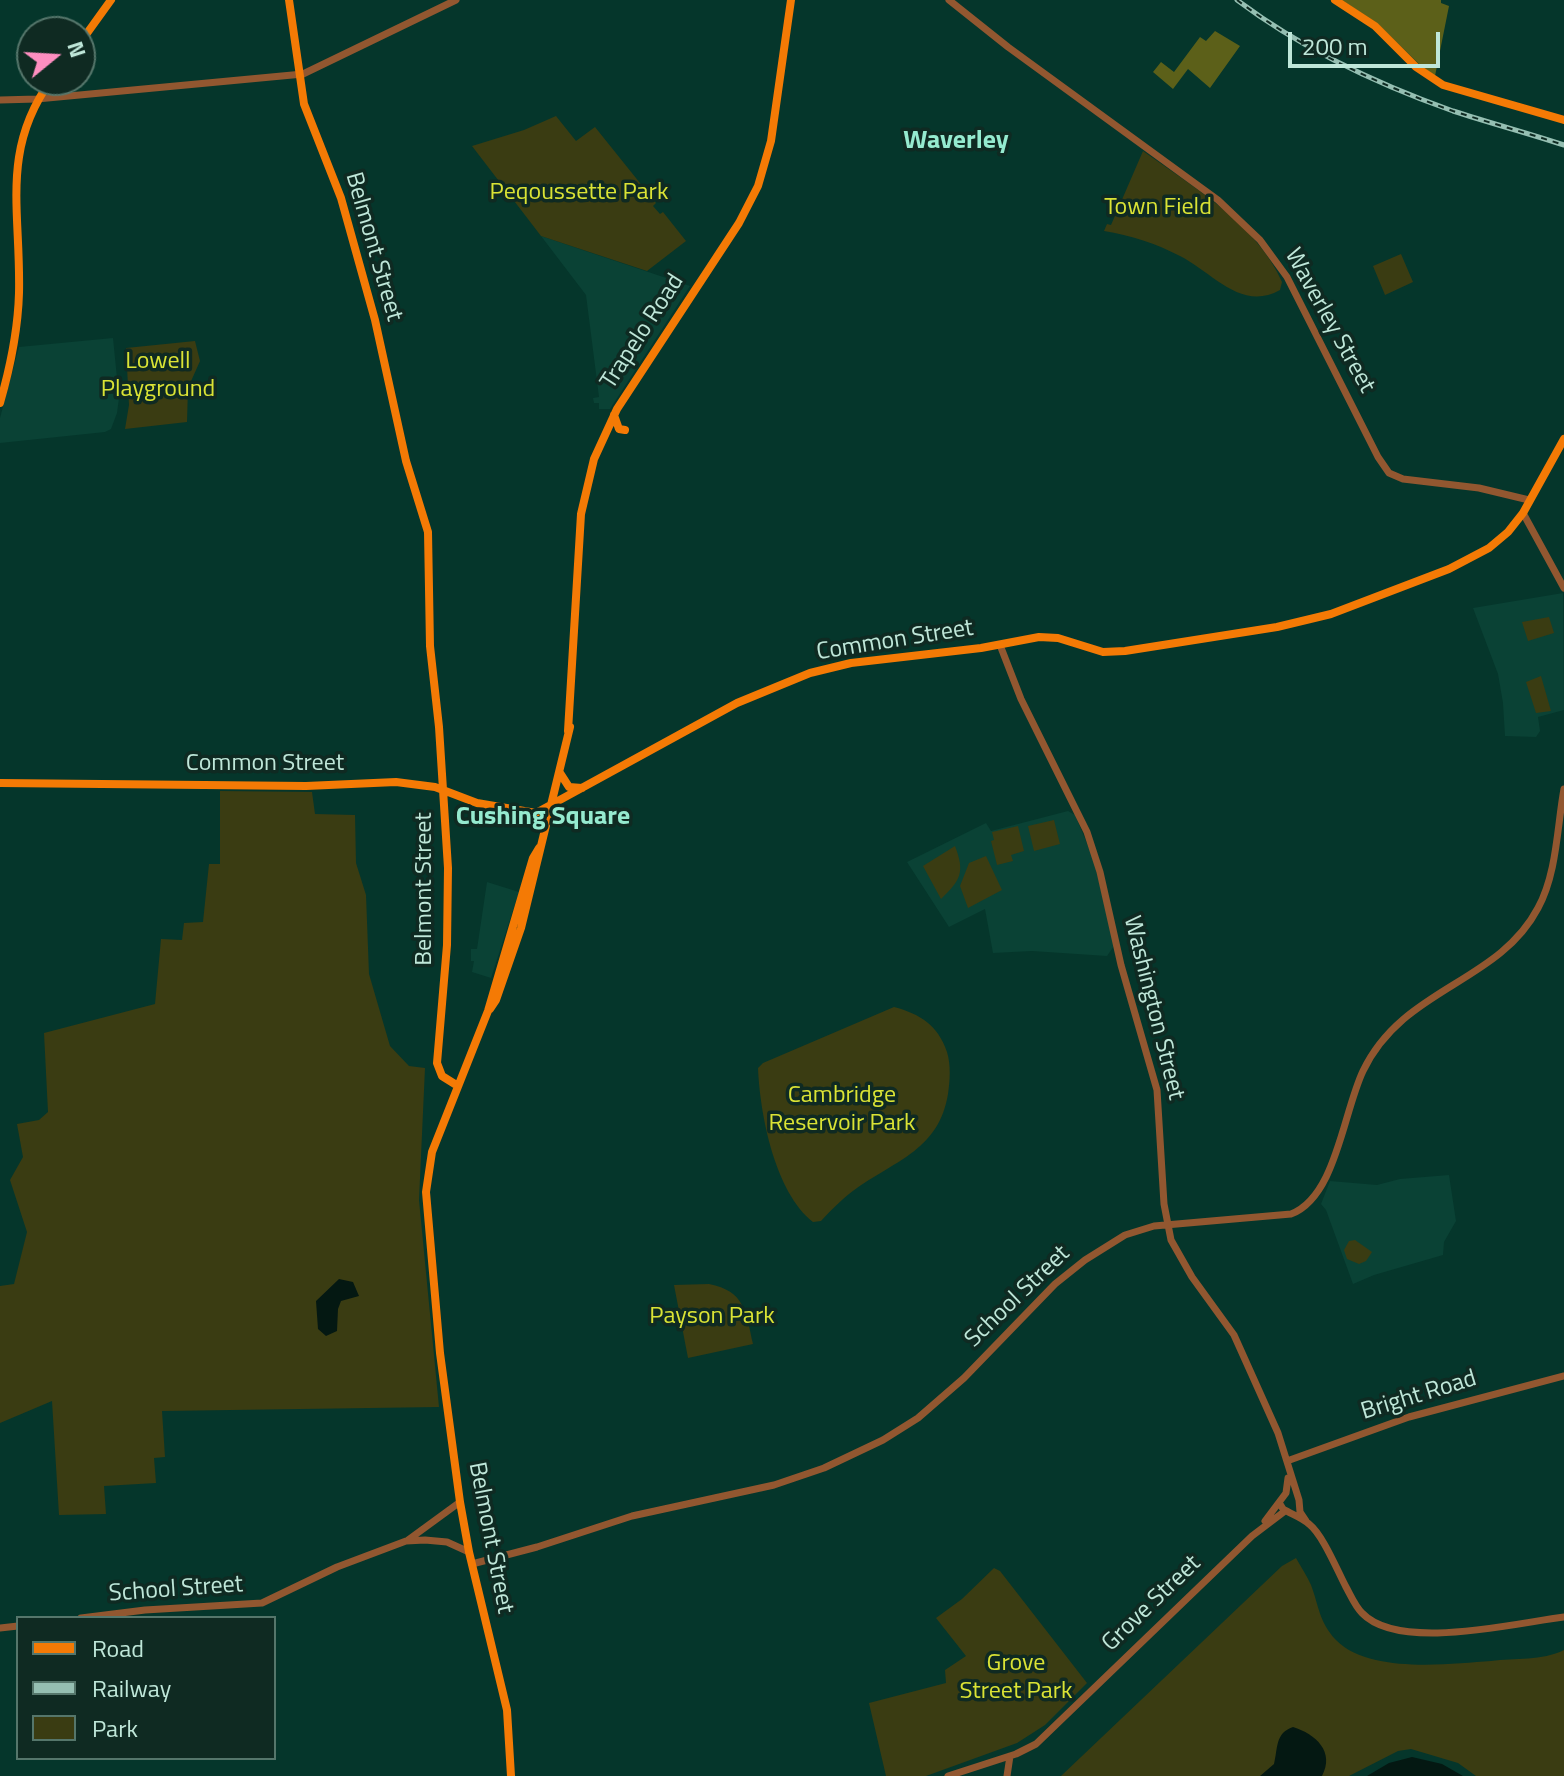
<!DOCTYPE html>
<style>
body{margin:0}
#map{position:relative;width:1564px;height:1776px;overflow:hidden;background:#05362b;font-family:"Titillium Web",sans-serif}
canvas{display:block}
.legend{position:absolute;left:16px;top:1616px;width:260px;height:144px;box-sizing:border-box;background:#0f2a22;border:2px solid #55766b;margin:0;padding:10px 14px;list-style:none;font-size:24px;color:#bfe7d9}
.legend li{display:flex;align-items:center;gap:16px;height:40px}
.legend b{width:40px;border:2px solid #55766b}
.north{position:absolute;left:16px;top:16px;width:80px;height:80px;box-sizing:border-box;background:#0f2a22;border:2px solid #55766b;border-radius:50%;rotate:72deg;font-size:22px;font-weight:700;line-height:32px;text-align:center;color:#bfe7d9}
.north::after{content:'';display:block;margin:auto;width:28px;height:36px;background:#fd8ec0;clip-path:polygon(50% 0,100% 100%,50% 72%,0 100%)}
.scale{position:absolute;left:1288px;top:32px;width:152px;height:36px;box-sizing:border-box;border:4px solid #bfe7d9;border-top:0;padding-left:10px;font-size:24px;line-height:28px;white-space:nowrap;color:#bfe7d9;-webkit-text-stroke:6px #0f2a22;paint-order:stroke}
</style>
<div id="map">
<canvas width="1564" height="1776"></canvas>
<ul class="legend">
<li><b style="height:10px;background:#f47a05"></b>Road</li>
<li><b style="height:10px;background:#95bfb2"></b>Railway</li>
<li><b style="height:22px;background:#3a3c12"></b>Park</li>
</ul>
<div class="north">N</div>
<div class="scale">200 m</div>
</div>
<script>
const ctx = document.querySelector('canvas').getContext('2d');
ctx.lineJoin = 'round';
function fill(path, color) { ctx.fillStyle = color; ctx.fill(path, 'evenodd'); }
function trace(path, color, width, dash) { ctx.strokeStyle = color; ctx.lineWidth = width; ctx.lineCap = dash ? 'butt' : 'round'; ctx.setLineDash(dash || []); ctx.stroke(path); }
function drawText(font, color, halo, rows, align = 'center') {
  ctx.font = font + ' "Titillium Web",sans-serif'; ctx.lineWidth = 7; ctx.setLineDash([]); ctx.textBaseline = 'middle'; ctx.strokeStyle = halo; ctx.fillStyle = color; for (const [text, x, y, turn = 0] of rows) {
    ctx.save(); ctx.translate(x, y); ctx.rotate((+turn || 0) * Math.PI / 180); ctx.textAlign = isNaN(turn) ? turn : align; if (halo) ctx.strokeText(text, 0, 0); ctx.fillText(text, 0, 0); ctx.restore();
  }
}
fill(new Path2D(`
 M541,236L690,286L610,409H599V403H594L593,398L599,397L586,295Z
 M113,338L119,398L117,413L111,429L105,432L0,443V418L19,347Z
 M1563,593L1564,710L1538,717L1540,731L1536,737L1505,736L1503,703L1498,674L1473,608Z
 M1068,811L1075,815L1094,860L1114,946L1107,956L1032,951L993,953L985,909L949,927L907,862L986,823L991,831Z
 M487,882L519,892L491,978L472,972L474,961H471V949H477Z
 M1449,1175L1456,1221L1444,1242L1443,1255L1374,1275L1353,1284L1326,1210L1321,1204L1330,1181L1377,1185L1400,1179Z`), '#0a4235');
fill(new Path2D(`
 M556,116L576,141L595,127L656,203L653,206L660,214L663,212L686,241L647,271L541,236L472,146L524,130Z
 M1143,151C1193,187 1257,224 1282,282L1280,290C1241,312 1212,272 1180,256C1157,244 1130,235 1104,231L1107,224L1111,225Z
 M1401,254L1413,282L1385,295L1373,266Z
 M195,341L200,361L188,388L187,422L125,429L129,405L126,348Z
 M1549,617L1554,633L1528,641L1522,622Z
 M1541,676L1551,711L1536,713L1526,682Z
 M220,791L312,792L315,814L355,815L356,863L366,895L369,974L390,1046L409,1066L425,1068L419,1200L439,1407L162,1411L165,1457L154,1458L156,1483L104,1486L106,1514L59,1515L52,1401L0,1423V1286L14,1284L27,1232L10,1180L23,1157L17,1124L39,1120L48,1112L44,1033L155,1004L161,939L182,940L184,923L203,922L209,864H220Z
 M1054,820L1060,844L1034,851L1028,826Z
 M1018,826L1024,851L1011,855L1013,861L997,865L991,841L994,840L992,832Z
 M955,846C965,872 961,880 941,899L923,866Z
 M986,856L1002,890L968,908L960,886L969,863Z
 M894,1007C920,1014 938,1025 947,1052C951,1065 950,1081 948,1094C939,1149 897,1160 857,1188C844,1197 832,1209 821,1221L813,1222C775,1192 760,1115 758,1068L763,1063Z
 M1355,1240L1372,1252L1366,1261L1359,1264L1347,1259L1344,1250L1349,1241Z
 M709,1284C745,1291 746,1312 753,1344L688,1358L674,1285Z
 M1296,1558C1301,1567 1307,1576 1311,1585C1319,1606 1319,1622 1336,1640C1369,1674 1449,1664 1491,1661C1515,1658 1542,1661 1564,1650V1776H1476L1458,1763L1411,1749L1398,1751L1349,1776H1061L1282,1566Z
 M994,1568L1000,1571L1087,1683L1045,1725L1017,1743L926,1776H886L869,1703L946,1683L945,1670L966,1656L936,1618L962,1599Z`), '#3a3c12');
fill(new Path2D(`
 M1342,0H1441V3L1449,6L1435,76L1419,64L1377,23Z
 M1215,31L1240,46L1210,88L1188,69L1173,89L1153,72L1161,62L1174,72L1200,37L1206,41Z`), '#5c6019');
fill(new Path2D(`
 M339,1279L353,1282L359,1296L341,1301L338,1309L337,1331L326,1336L318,1329L316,1301Z
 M1293,1727C1316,1734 1335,1752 1322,1776H1260L1274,1764C1278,1748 1275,1733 1293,1727Z
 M1412,1757L1442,1764L1463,1776H1367L1389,1763Z`), '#041812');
trace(new Path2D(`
 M949,0L1008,47L1218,200L1260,240L1287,277L1378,457L1389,473L1403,479L1479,488L1529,500
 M0,100L37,99L303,74L456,0
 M1523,513L1564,588
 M1000,645L1021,699L1087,832L1100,872L1121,965L1157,1090L1164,1204L1171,1240L1192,1277L1234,1335L1278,1433L1299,1500L1300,1512L1306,1521
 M1287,1461L1409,1417L1564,1376
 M1280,1504L1283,1509C1291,1514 1301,1517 1309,1524C1323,1535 1337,1570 1346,1587C1351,1596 1355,1606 1362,1613C1399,1652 1515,1623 1564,1617
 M1265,1521L1286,1493L1288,1478
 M408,1540L460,1502
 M472,1564L537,1547L632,1516L774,1485L824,1468L883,1440L918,1418L964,1378L1055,1284L1085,1260L1125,1235L1154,1226L1291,1214C1336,1197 1343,1113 1363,1071C1403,987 1498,984 1538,908C1557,873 1557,827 1564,789
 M81,1618L145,1610L262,1603L337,1567L406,1541L425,1540L447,1542L469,1552
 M0,1628L18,1626
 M948,1776L1016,1754L1036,1744L1252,1536L1285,1511
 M1007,1776L1010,1756`), '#925730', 7);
trace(new Path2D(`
 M289,0L304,104L341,198L375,320L406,461L428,532L430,646L439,727L448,868L447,945L437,1063L442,1076L458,1086
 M1335,0L1375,26L1416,67L1443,85L1564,120
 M80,43L111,0
 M0,403C10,368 18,330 19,293C21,211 0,151 51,80
 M614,415L619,429L625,430
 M568,731L581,514L594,459L617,409L739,223L758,186L771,141L791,0
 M560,773L569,787L582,788
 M0,783L306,786L396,782L435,787L477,803L536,813L737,703L810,673L851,663L981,648L1039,637L1058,638L1103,652L1125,651L1277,627L1331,614L1449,569L1489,548L1508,532L1523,513L1564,439
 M490,1009L496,1000L521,928L570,727
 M511,1776L507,1710L469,1552L460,1502L440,1353L426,1192L432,1152L488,1011L533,858L539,848`), '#f47a05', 8);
const rail = new Path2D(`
 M1237,0C1302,49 1377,84 1453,111C1490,123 1527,133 1564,145`);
trace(rail, '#95bfb2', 5);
trace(rail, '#0f2a22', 2, [6]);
drawText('24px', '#dae335', '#0f2a22', [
 ["Peqoussette Park",579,193],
 ["Town Field",1158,208],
 ["Lowell",158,362],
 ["Playground",158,390],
 ["Cambridge",842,1096],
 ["Reservoir Park",842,1124],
 ["Payson Park",712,1317],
 ["Grove",1016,1664],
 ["Street Park",1016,1692]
]);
drawText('24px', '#bfe7d9', '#0f2a22', [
 ["Belmont Street",373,247,74],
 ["Waverley Street",1329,321,61],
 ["Trapelo Road",643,332,-57],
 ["Common Street",895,641,-9],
 ["Common Street",265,764],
 ["Belmont Street",425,889,-90],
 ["Washington Street",1153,1008,76],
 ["School Street",1018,1297,-44],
 ["Bright Road",1419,1396,-17],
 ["Belmont Street",490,1538,79],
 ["School Street",176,1590,-4],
 ["Grove Street",1152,1604,-44]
]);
drawText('bold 26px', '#95eacf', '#0f2a22', [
 ["Waverley",956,142],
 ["Cushing Square",543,818]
]);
</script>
